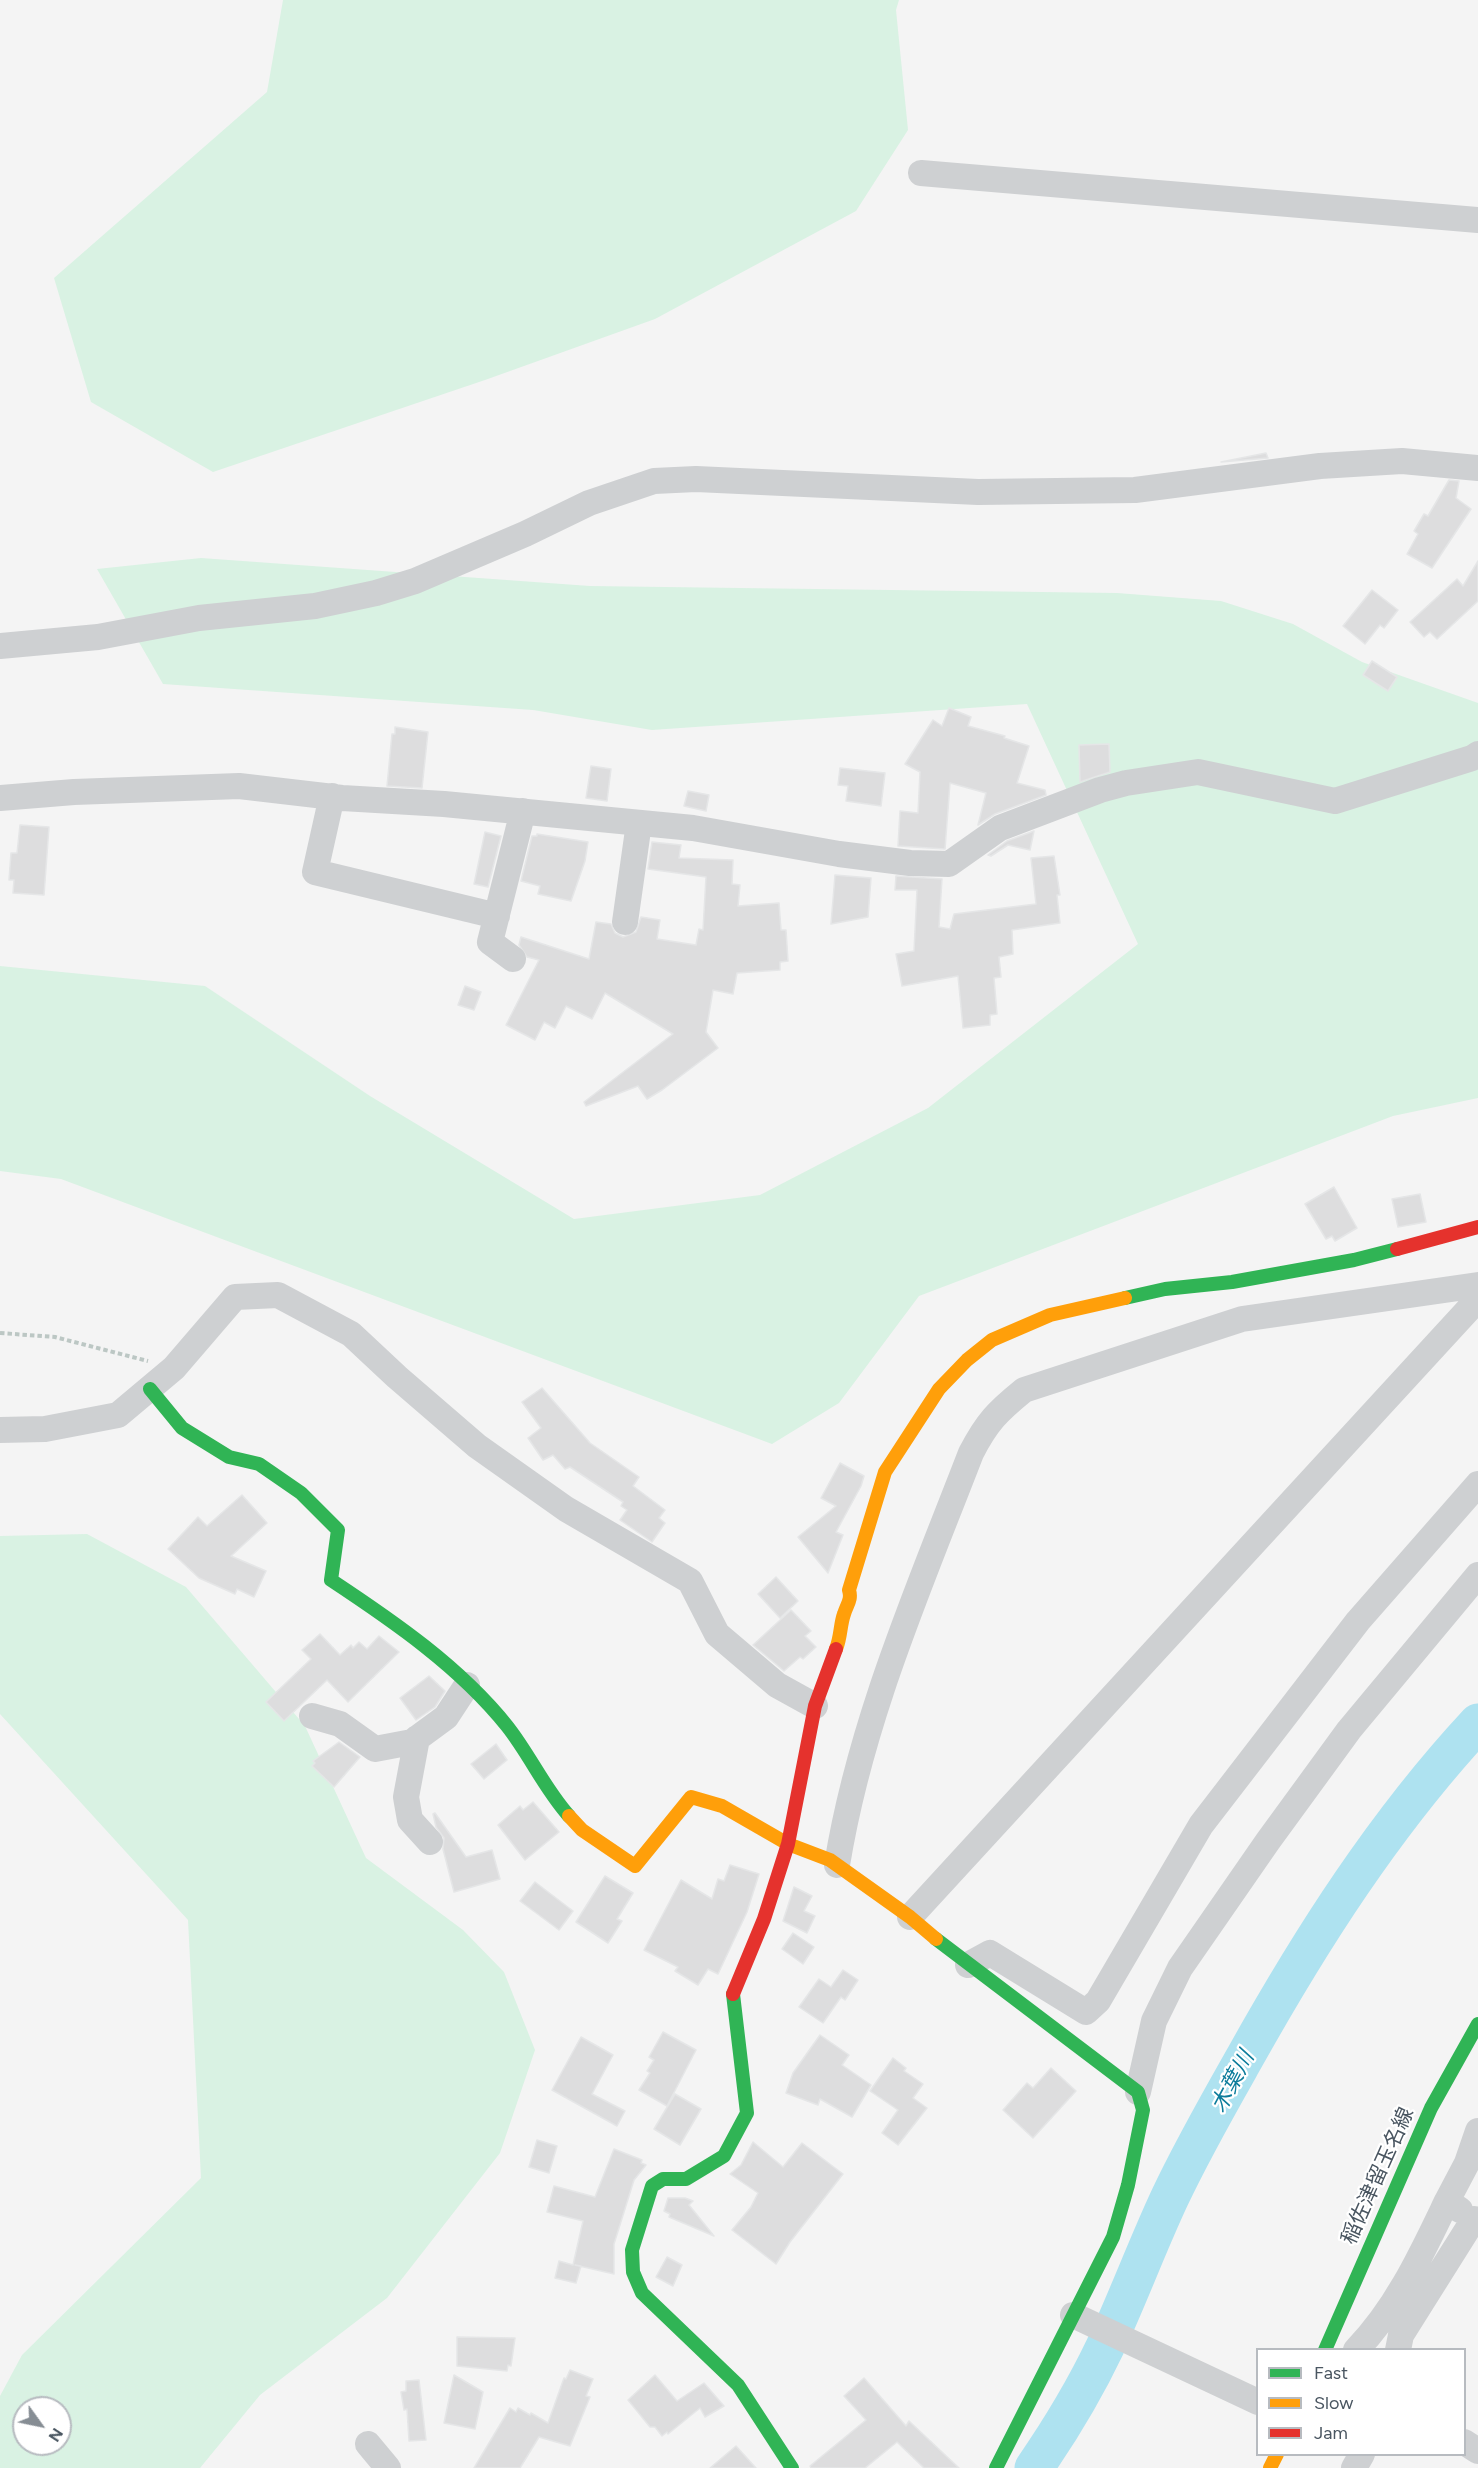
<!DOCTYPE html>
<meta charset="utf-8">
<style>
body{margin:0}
#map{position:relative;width:1478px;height:2468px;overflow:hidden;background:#f4f4f4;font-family:Figtree,sans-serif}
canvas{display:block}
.legend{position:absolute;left:1256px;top:2348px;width:210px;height:108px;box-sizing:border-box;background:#fff;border:2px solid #b7bbc0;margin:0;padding:8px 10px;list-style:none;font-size:18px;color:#4a5661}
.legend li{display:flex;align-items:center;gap:12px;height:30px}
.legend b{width:30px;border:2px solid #b7bbc0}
.north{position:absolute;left:12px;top:2396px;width:60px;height:60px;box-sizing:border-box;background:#fff;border:2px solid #b7bbc0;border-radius:50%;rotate:123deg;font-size:16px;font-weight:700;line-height:24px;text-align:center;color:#4a5661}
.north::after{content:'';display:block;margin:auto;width:21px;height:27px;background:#868d94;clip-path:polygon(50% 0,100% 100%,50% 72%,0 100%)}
</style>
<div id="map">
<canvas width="1478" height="2468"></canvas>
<ul class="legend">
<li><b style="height:8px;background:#30b455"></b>Fast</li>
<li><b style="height:8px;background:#ff9f0a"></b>Slow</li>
<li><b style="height:8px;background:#e5322d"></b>Jam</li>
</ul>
<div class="north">N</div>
</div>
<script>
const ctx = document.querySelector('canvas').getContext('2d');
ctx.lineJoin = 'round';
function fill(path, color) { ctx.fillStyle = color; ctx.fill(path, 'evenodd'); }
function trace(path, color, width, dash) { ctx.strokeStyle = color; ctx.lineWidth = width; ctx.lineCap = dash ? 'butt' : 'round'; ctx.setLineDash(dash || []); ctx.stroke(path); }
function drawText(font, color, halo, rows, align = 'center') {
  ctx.font = font + ' Figtree,"Noto Sans JP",sans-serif'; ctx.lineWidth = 4.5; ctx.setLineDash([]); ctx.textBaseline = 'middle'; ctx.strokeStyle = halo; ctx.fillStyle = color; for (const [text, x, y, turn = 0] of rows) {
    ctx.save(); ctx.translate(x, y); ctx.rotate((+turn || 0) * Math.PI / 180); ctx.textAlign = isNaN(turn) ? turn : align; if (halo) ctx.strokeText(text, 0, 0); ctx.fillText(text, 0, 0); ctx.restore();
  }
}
fill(new Path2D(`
 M283,0H899L896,10L908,130L856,211L655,319L485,380L213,472L91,402L54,278L267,92Z
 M201,558L590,586L1117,593L1221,601L1293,624L1362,662L1478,703V1098L1393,1116L919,1296L839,1403L772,1444L61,1179L0,1171V966L205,986L370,1096L574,1219L760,1195L928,1108L1138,944L1027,704L652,730L533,710L163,684L97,569Z
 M87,1534L186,1587L305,1726L366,1858L463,1930L504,1972L535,2050L500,2153L387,2298L260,2395L200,2468H0V2396L22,2355L201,2178L188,1920L0,1714V1536ZM24,2408H60V2444H24Z`), '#d9f2e3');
trace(new Path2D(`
 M1034,2468C1061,2429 1085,2389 1105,2347C1128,2298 1147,2246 1170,2197C1192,2150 1219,2103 1245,2057C1311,1939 1385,1823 1478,1723`), '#aee2f0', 39);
const building = new Path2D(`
 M1266,453L1268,458L1221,462Z
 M1449,480L1459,481L1456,498L1471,509L1432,568L1407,554L1418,534L1414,531L1424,514L1428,516Z
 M1478,561V601L1437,639L1430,632L1424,637L1410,622L1457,579L1463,586Z
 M1372,590L1398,610L1384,628L1380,625L1365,644L1343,626Z
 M1372,661L1397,677L1388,691L1363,675Z
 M949,708L971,717L968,726L1005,736L1004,738L1029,746L1017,783L1045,790L1046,795L995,814L978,825L986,793L950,783L945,849L898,846L900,811L918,813L920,772L905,764L933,720L942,726Z
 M395,727L428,732L422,788L387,786L392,734H395Z
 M1109,744L1110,772L1080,782L1079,745Z
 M591,766L611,769L607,801L586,798Z
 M840,768L885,773L881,806L846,801L848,786L838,785Z
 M688,791L709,795L706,811L684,806Z
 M20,825L49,827L44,895L13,893L14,880H9L11,853H17Z
 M1034,831L1030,850L1008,845L991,856L988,855L1007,841Z
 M485,832L501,836L488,887L474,884Z
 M537,834L588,842L585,861L571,901L538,894L540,886L521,881L532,836H537Z
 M652,842L681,845L679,858L733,860L732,884L740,885L738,906L779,903L781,930H786L788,961L780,962V970L737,973L733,994L713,990L706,1032L718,1048L662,1090L647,1099L638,1086L586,1106L584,1102L673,1034L605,993L592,1019L566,1006L555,1028L544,1022L535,1040L506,1025L539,960L527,957L519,945L521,937L589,959L596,922L611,924L615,933L623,937L636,932L641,917L660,920L657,939L696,945L699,929L703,930L706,877L648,869Z
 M1054,856L1060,895H1057L1060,923L1012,930L1013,954L999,957L1001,977L994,978L997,1014L990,1015V1025L963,1028L958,976L902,986L896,954L914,951L917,890H895L896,876L942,879L939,927L950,929L954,914L1036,904L1031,858Z
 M835,875L871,878L868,917L831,924Z
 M465,986L481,992L474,1010L458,1005Z
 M1334,1187L1357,1228L1335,1241L1332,1236L1326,1239L1305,1204Z
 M1420,1194L1426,1222L1398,1227L1392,1199Z
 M542,1388L590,1443L639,1477L633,1486L665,1510L659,1518L665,1523L652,1542L620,1520L627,1510L621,1506L623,1502L570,1467L565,1469L553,1455L543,1460L528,1438L541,1428L522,1402Z
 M840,1463L864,1476L861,1486L836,1532L843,1535L828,1573L798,1537L836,1506L821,1498Z
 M242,1495L267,1523L231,1556L266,1571L254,1597L237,1589L235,1594L199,1578L168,1549L198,1517L207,1526Z
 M776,1577L798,1601L780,1618L758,1594Z
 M791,1610L811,1631L805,1636L816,1647L803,1659L800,1657L784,1671L753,1645Z
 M320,1634L340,1655L351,1645L353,1648L359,1642L367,1649L379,1636L399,1652L348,1702L327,1680L284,1721L266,1702L311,1659L302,1650Z
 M429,1676L445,1691L435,1707L416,1720L400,1698Z
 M339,1742L360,1757L334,1787L312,1766L315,1763L313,1761Z
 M496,1744L507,1760L484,1779L471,1764Z
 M533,1802L559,1832L525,1860L498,1825L520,1806L523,1810Z
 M435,1813L466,1857L492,1850L500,1879L454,1892L443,1849L444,1838L436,1827L433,1814Z
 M730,1865L759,1874L747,1912L718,1974L708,1969L698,1985L675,1971L678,1967L644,1950L681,1880L712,1899L718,1879L724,1881Z
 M605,1876L633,1893L617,1919L622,1921L608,1943L576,1922Z
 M535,1882L573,1911L559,1930L520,1901Z
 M794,1887L812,1896L804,1911L815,1916L807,1933L783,1921Z
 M793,1933L814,1947L803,1964L782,1949Z
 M843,1970L858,1980L845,2000L841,1997L823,2023L799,2007L819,1979L831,1987Z
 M663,2032L696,2050L667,2106L639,2090L650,2073L647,2071L654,2060L649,2057Z
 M820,2035L849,2055L842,2065L871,2085L852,2117L820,2099L818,2105L786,2093L793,2073Z
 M581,2037L613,2055L592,2094L625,2111L617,2126L552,2090Z
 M893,2058L906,2068L904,2071L923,2084L913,2098L927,2108L898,2145L882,2133L898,2110L870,2091Z
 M1051,2068L1076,2091L1033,2138L1003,2110L1027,2083L1033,2088Z
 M675,2094L701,2109L680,2145L654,2129Z
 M537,2140L557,2146L549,2173L529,2167Z
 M753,2142L783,2167L802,2143L843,2174L790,2242L776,2264L732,2230L751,2207L758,2193L730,2174L741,2165Z
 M614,2149L642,2160L641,2163L646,2165L634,2180L614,2244V2274L575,2265L581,2266L576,2283L555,2278L559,2261L573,2265L583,2221L547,2212L554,2186L595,2197Z
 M668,2198H685L693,2201L689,2205L714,2236L669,2217L670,2214L664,2211Z
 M667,2257L682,2265L673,2286L656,2277Z
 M457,2337L515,2338L511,2366L508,2365L507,2371L457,2366Z
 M570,2370L593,2379L586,2396L590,2397L570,2446L539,2437L520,2468H474L510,2408L516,2412L518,2408L530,2415L531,2413L548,2423L564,2378L566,2379Z
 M454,2375L483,2392L475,2429L444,2423Z
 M655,2375L677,2401L704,2383L724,2406L705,2417L700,2408L668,2434L667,2432L662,2436L655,2427H650L628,2400Z
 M864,2378L906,2426L909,2421L959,2468H924L897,2442L865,2468H811L810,2466L866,2420L844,2396Z
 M419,2380L426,2440L409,2441L407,2409L404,2410L401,2392L406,2391V2381Z
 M736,2446L756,2468H710Z`);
fill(building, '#ddddde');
trace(building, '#e5e6e7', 1.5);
trace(new Path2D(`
 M0,1333L55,1337L148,1361`), '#bcc7c4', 4, [4.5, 3]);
trace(new Path2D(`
 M921,173L1478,220
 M0,646L98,637L199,618L315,606L376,593L415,581L525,534L589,503L654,481L696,479L978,492L1135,490L1320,466L1402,461L1478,468
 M332,796L315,872L497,916
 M0,798L74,792L239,786L342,798L444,804L693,828L839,854L910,863L949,864L1000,828L1100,790L1126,783L1198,772L1335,801L1472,758L1478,754
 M625,922L639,823
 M513,959L490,942L523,811
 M0,1430L45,1429L118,1415L174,1368L235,1297L278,1295L351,1334L397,1377L477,1446L566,1509L690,1581L717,1634L777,1685L815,1706
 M312,1716L340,1724L375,1749L412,1742L446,1717L467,1685
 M417,1738L406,1797L410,1820L430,1842
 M837,1865C860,1722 919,1588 971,1453C987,1422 997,1412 1024,1390L1242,1319L1478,1285
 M910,1917L1478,1299
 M968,1965L990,1953L1086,2012L1098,2001L1201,1825L1358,1621L1478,1484
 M1138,2092L1154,2021L1180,1968L1268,1841L1349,1730L1478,1575
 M1460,2210L1447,2201L1467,2163L1478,2131
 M1073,2315L1258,2402
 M1356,2350C1397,2308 1422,2253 1447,2201
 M1398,2350L1401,2335L1474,2219
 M1464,2442L1478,2451
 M368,2444L388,2468
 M1354,2468L1362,2454`), '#ced0d2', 26);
trace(new Path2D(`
 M1125,1298L1165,1289L1232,1282L1354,1260L1397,1249
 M150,1389L182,1428L229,1457L259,1464L301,1493L338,1530L331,1580C393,1621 460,1667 507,1726C530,1755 544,1788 569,1816
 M936,1939L1138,2092L1143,2110L1128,2185L1113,2237L996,2468
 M733,1994L747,2113L724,2156L686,2179H663L652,2186L632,2250L633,2272L642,2293L738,2385L792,2468
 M1325,2350L1431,2108L1478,2024`), '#30b455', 14);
trace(new Path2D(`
 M836,1649C841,1637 840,1625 844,1614C847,1604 852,1600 849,1590L885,1472L939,1389L967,1360L992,1340L1050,1315L1125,1298
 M569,1816L582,1830L635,1866L691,1797L722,1806L788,1844L830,1860L910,1917L936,1939
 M1270,2468L1277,2454`), '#ff9f0a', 14);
trace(new Path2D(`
 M1397,1249L1478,1227
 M733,1994L764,1919L788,1844L815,1706L836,1649`), '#e5322d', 14);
drawText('21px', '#4a5661', '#fff', [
 ["稲佐津留玉名線",1378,2176,-66]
]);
drawText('italic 22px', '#0c7c9b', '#fff', [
 ["木葉川",1233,2082,-62]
]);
</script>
